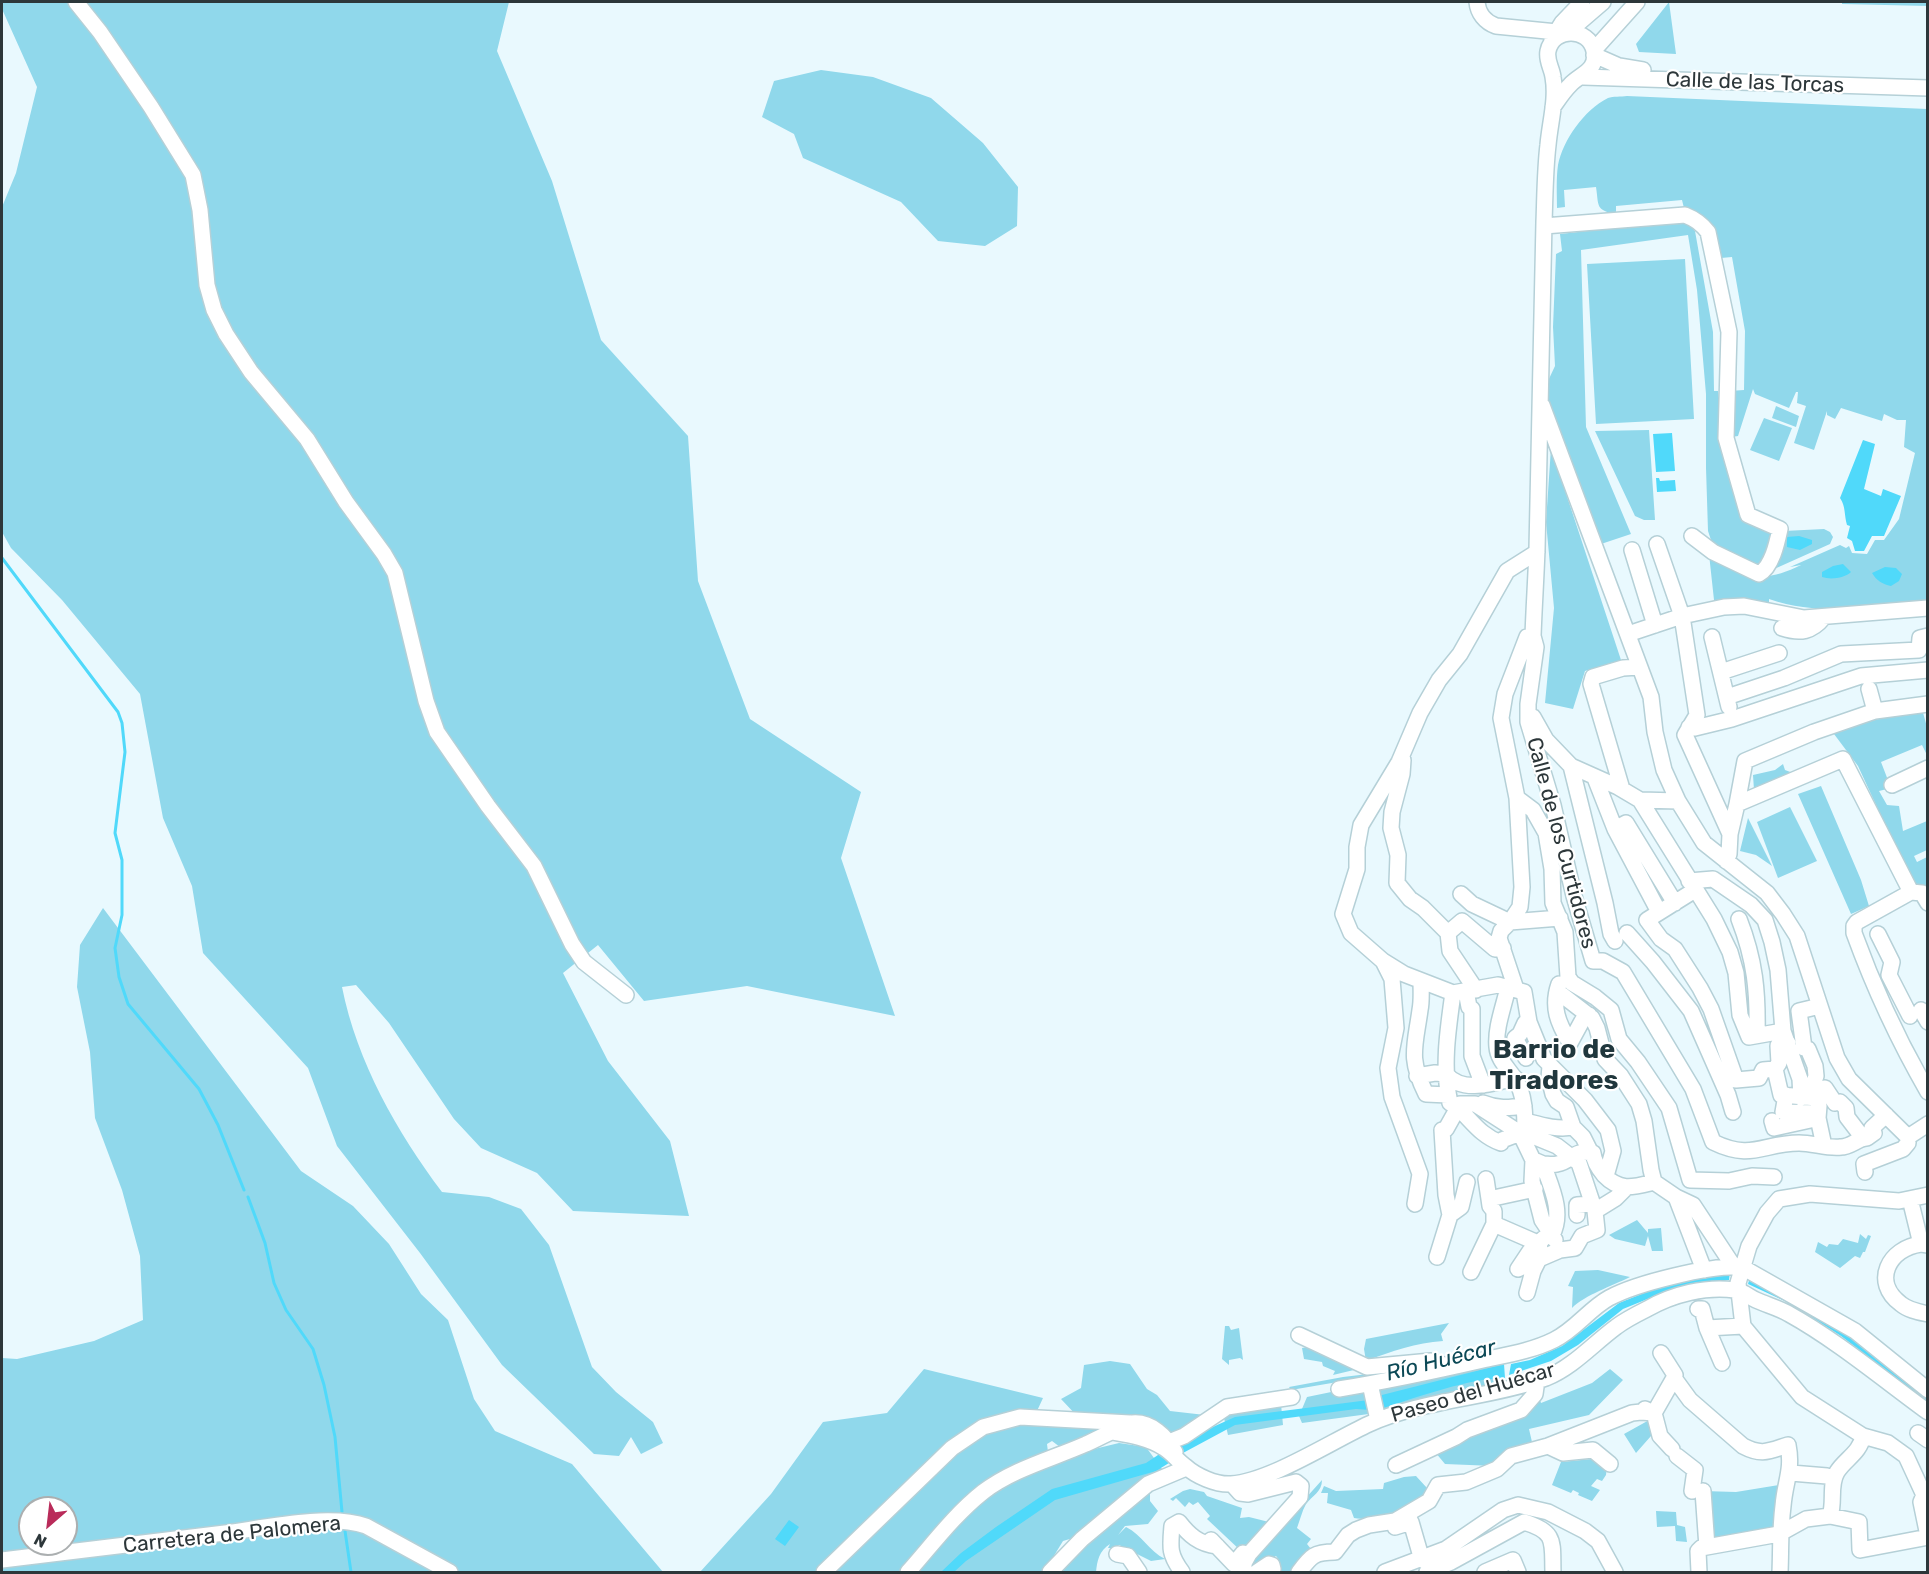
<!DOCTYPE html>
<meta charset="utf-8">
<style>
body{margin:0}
#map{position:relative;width:1929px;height:1574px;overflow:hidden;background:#e9f9fe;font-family:Rubik,sans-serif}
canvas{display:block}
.frame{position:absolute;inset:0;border:3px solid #2d373a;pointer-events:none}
.north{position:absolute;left:18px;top:1496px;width:60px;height:60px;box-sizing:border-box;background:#fff;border:2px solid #abafb0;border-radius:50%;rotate:208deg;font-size:16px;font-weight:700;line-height:24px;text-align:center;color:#2d373a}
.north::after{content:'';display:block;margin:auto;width:21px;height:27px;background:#b92b5a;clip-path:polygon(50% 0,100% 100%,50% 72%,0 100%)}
</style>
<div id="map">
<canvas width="1929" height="1574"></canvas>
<div class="frame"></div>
<div class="north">N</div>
</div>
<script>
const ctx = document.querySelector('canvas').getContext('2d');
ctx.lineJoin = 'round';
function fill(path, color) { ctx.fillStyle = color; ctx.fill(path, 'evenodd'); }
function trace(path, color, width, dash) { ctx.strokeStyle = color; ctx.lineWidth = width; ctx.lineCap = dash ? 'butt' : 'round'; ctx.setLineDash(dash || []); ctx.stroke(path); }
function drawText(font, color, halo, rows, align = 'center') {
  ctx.font = font + ' Rubik,sans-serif'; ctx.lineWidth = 4.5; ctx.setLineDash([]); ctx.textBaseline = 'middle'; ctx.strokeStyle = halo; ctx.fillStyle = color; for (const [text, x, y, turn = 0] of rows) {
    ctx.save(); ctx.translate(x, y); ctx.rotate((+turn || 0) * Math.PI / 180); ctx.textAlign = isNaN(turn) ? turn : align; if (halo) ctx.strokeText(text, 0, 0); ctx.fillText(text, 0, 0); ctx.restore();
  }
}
fill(new Path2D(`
 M2,2H509L497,51L552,181L601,340L688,436L698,581L750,719L861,792L841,858L895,1016L747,986L644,1001L598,945L563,973L608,1061L670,1141L689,1216L573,1211L537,1173L481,1148L454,1119L389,1023L356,985L342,987C357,1062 397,1132 442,1192L489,1197L521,1209L549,1245L592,1367L616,1392L653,1422L663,1443L641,1454L631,1437L619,1456L594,1454L502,1365L420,1253L337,1146L308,1068L203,953L192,886L163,818L140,694L62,600L11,548L2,532V207L16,173L37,87L2,9Z
 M1669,2L1676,54L1639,52L1636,44Z
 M1842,2H1927L1928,6L1842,4Z
 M821,70L873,77L931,98L983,143L1018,187L1017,226L985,246L938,241L901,202L803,158L794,134L762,117L774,81Z
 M1627,96L1927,109V602C1873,607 1822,617 1769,599V603L1749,600H1714L1709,554L1713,546L1708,531L1706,468V394L1697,290L1688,235L1581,250L1586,427L1631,534L1595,546L1540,398L1555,366L1553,327L1556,254L1562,251L1560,234L1667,222L1689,224L1695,231L1713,332L1714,391H1718L1719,399L1726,400L1729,391L1744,390L1745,331L1732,257L1721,258C1716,232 1712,215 1684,208L1682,200L1616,206V214C1595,210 1599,206 1596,187L1564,190L1565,207L1557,208C1557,194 1556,179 1558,165C1563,140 1584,110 1608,98C1613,96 1621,97 1627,96ZM1753,389L1755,394L1789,408L1796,392H1798L1797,403L1806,406L1794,443L1814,450L1827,411V415L1835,419L1841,408L1882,421L1884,414L1897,420H1906L1904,447L1915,453L1899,519L1884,540H1875L1867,554L1852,553L1849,546L1846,548L1840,545L1790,567L1801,565C1784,573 1772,578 1753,576L1780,529L1748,515L1726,438L1738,436Z
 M1685,259L1694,419L1596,424L1587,264Z
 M1776,406L1799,416L1796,427L1772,418Z
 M1764,418L1792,428L1779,461L1750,450Z
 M1649,430L1655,520H1644L1635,516L1595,431Z
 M1551,448L1621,660L1585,671L1573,709L1545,703L1554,608L1546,522Z
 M1824,529L1830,532L1833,537L1830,544L1772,570L1784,531Z
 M1922,709L1927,727V755L1922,745L1881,762L1891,788L1879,791L1887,805L1899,806L1903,831L1927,821V850L1914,856L1917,862L1927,857V887L1923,889L1913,885L1858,766L1831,730Z
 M1783,764L1785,770L1793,773L1754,790L1753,775L1775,770Z
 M1821,786L1861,880L1869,906L1851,914L1798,794Z
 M1790,807L1817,861L1778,878L1757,822Z
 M1748,818L1772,866L1756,855L1740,851Z
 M103,908L301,1171L353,1206L389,1244L421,1294L448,1320L474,1399L495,1431L572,1464L663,1572H2V1358L17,1359L94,1341L143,1320L140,1256L122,1190L95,1118L90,1052L77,987L80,945ZM30,1508H66V1544H30Z
 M1637,1220L1648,1233V1229L1661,1228L1663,1251H1652L1648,1236L1645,1246L1615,1239L1609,1235Z
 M1860,1234L1866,1239L1868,1235L1871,1236L1865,1252H1863L1860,1258L1855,1256L1840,1268L1815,1252L1818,1242L1827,1247L1829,1244L1838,1245L1843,1239L1858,1243Z
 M1598,1270L1630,1277C1612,1286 1585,1295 1572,1308L1573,1287L1568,1286L1575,1271Z
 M1449,1323L1441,1334L1443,1341C1416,1343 1392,1351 1366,1361L1364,1349L1366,1339Z
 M1225,1326H1229L1231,1330L1239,1328L1243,1360L1240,1358L1229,1360V1365L1222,1359Z
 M1308,1347L1358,1369L1333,1375L1335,1371L1323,1366L1322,1362L1304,1359L1302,1348Z
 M1110,1361L1130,1364L1147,1389L1157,1395L1170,1411L1205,1415L1161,1443L1111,1414L1078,1417L1061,1399L1081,1388L1084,1365Z
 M1501,1362L1494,1382L1378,1420L1376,1413L1302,1423L1299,1416L1307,1397L1370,1384Z
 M1419,1368L1291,1390L1289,1387L1343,1377Z
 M924,1369L1043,1398L1031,1424L1107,1427L1060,1447L1052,1441L1047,1444L1049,1460L1119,1443L1146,1447L1162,1469L1119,1508L1083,1535L1063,1541L1044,1572H700L771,1494L823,1422L887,1413Z
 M1610,1369L1623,1380L1589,1415L1529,1429L1532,1442L1494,1466L1445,1464L1435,1452L1538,1394L1541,1403L1592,1383Z
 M1281,1404L1283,1425L1228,1435L1223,1414Z
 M1651,1419V1436L1636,1453L1624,1434Z
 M1591,1459L1607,1465L1606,1475L1602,1481L1597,1479L1591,1486L1600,1490L1592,1501L1578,1495L1579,1493L1573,1490L1571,1493L1552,1485L1561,1462Z
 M1416,1476L1427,1488V1496C1402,1511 1384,1523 1354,1518L1351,1510L1327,1503L1328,1493H1321L1324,1486L1336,1491L1383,1489L1384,1483L1404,1477Z
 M1322,1480C1322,1492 1312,1496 1306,1504C1302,1511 1300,1520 1297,1528L1311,1539L1307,1544L1311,1549L1290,1572H1273L1279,1560L1276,1556L1252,1572L1250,1560Z
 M1785,1484L1782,1533L1707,1547L1703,1491L1736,1492Z
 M1190,1489L1204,1492L1207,1496L1242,1508L1240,1518L1249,1517L1269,1522L1241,1551L1207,1519L1210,1516L1198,1502L1193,1505L1189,1502L1185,1507L1176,1498L1173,1501L1170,1499L1183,1491Z
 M1150,1491V1501L1158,1511L1148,1524L1125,1526L1118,1535L1126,1527C1142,1535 1149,1551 1165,1559L1151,1561L1119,1545L1116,1548H1108L1110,1544C1099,1551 1097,1561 1096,1572H1058L1087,1539Z
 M1656,1511L1676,1512L1677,1525L1685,1527L1687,1542L1676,1541L1675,1526L1657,1527Z`), '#90d8eb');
fill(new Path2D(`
 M1672,433L1675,471L1656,472L1653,434Z
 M1863,440L1875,444L1864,489L1881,496L1883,489L1901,496L1884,536H1872L1864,551H1855L1852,541L1847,538L1850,526L1847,525C1844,515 1846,507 1840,498Z
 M1656,478H1659L1660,481L1675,480L1676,491L1657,492Z
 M1799,536L1812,540V544L1800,550L1787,547V537Z
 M1843,564L1851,572C1845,578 1831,580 1822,577V572L1833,566Z
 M1885,567L1896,568L1902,574L1899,581L1891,586C1882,584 1877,581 1872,573Z
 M1730,1272L1729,1280L1677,1287L1623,1309L1578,1345L1551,1361L1509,1375L1511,1364L1530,1360L1562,1346L1619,1303L1659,1287Z
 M1750,1277L1820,1313L1927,1393V1402L1841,1336L1789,1303L1748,1284Z
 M1504,1364L1505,1378L1501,1380C1485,1373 1402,1402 1380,1409L1378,1396Z
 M1369,1400L1371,1410L1356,1409L1235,1425L1183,1453L1177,1443L1235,1417Z
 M1161,1453L1169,1463L1156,1471L1055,1500L966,1561L954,1572H941L961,1553L996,1527L1052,1489L1146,1463Z
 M789,1520L799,1527L785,1546L775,1539Z`), '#50d9fa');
trace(new Path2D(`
 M2,558L118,712L122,723L125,752L115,833L122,860V915L115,948L119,977L128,1004L199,1089L218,1125L244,1190
 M248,1197L265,1243L274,1283L286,1310L313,1349L324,1385L335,1437L342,1512
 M345,1531L351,1572`), '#50d9fa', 3);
const minor = new Path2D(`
 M76,2L100,32L151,107L193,175L200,210L207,285L214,310L226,334L251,372L307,439L346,502L384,554L395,573L426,701L437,732L488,806L534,866L572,944L584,962L626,995
 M1477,2C1478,13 1485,22 1496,26L1567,33L1603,2
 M1552,39L1562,23L1582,2
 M1594,50L1637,2
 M1594,55L1619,66L1643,70
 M1583,77L1928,88
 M1553,107C1558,100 1563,92 1570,85C1580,74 1598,71 1594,51C1589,27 1553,27 1548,51C1546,61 1552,68 1553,77C1557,99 1550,122 1548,145C1545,170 1545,196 1544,222C1541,331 1540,440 1537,549C1536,578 1534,607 1533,636L1536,647L1528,704V722L1553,805L1574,896L1593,961H1603L1623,972L1693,1089L1713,1142C1752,1161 1763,1143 1799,1143C1813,1143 1828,1149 1841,1147C1851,1147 1858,1138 1867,1138L1874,1133L1872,1128L1886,1115
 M1544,226L1685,215C1695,219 1701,223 1708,232L1729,332L1726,438L1748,515L1780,529C1777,543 1772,567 1759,574L1713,552L1692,536
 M1542,405L1651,697L1655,732L1664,770L1678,801L1704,843L1767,893L1783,914L1797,936L1837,1058L1849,1079L1908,1137
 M1657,544L1682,616L1697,715L1685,735L1730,834
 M1632,550L1655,625
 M1782,628C1800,634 1812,632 1824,617
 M1628,634L1682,616L1724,607L1744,606L1804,618L1928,608
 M1712,637L1729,707
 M1721,672L1779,653
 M1869,689L1875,711
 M1727,697L1784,678L1841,654L1919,650L1920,638L1928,636
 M1533,717L1546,740L1571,766L1618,787L1640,800L1714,919L1730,952L1736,973L1740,1015L1749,1037L1783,1031
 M1689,727L1695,728L1732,719L1861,676L1928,670
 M1403,760L1402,774L1392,812L1391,828L1398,855L1397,883L1410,899L1423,908L1448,933L1450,951L1476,990
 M1571,766L1605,903L1611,934L1615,941
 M1595,778L1615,829L1659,912
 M1892,785L1928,768
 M1622,789L1591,684L1593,677L1623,668L1639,667
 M1517,798L1533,810L1546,833L1552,869L1553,903L1565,932L1568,977L1572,983L1595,997L1611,1010L1619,1039L1638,1062L1669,1108L1690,1180L1729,1181L1752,1176L1774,1177
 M1640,800L1678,801
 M1737,804L1745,761L1814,732L1875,711L1928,704
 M1615,829L1626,823L1675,903
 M1726,861L1729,854L1730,834L1737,804L1843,759L1911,892L1922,893L1928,903
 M1689,881L1713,879L1751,905L1765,920L1772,942L1778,970L1783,1031L1800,1079L1801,1098
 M1695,890L1647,920L1661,939L1675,949L1700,988L1711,1009L1736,1080L1759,1078L1763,1070L1775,1069L1781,1095L1817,1098
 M1911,892L1857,922L1854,926V933C1874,988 1898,1040 1928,1092
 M1461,894L1472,904L1510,922L1560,918
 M1739,919C1755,960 1758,992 1757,1035
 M1448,933L1462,921L1495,949L1503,948
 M1627,933L1653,962L1691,1011L1728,1095L1733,1112
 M1878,934L1892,962L1889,975L1910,1016
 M1383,961L1404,974L1453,993L1498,985L1524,992L1529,1022L1544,1059L1585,1100L1608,1130L1613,1151L1606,1176
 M1421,981C1421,990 1422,1000 1420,1010C1415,1047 1408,1058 1426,1094L1448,1095
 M1559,984C1551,1007 1558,1023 1570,1043L1582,1021L1589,1015
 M1508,987C1504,1006 1495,1028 1497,1047C1498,1060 1508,1068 1515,1079C1525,1094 1525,1115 1525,1133
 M1516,989L1499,938L1501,931L1510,922L1520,907L1522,887L1517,798L1501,718L1505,694L1527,637L1533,636
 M1466,991L1469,1007L1472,1009V1056L1483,1085
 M1557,991L1592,1018L1597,1028L1605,1059L1621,1076L1639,1104L1644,1121L1651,1170L1654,1182L1676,1197L1693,1205L1734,1267
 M1820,1006L1799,1011L1804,1048L1808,1049L1815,1066L1816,1076L1814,1082L1819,1106L1818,1118L1824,1146
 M1921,1010L1928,1022
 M1526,1058L1515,1038L1520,1034L1525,1023L1529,1022
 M1550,1066L1549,1078L1553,1094L1557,1101L1566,1107L1573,1127
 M1775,1069L1779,1063L1778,1046L1788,1043
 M1417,1076L1435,1073L1446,1074C1462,1094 1494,1083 1515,1078
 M1825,1088L1835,1103L1840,1102L1846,1108L1847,1117L1863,1138
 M1786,1095L1783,1112L1818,1113
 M1450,1103C1442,1067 1448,1029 1453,993
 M1483,1103C1498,1109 1508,1108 1524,1106
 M1458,1108C1472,1121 1481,1136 1501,1143L1502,1140L1523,1132L1557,1146L1579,1163L1595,1211L1597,1230L1582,1236L1575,1248L1560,1250L1539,1259
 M1525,1121C1541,1125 1557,1130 1573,1127L1583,1137L1591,1153
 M1772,1121L1774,1128L1815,1119
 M1908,1137L1928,1124
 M1536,1161L1543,1164C1551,1187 1564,1212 1552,1235L1555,1240
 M1543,1164C1547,1164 1553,1165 1557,1164C1573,1161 1573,1149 1593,1153C1594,1162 1598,1168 1604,1175C1620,1192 1634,1187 1654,1182
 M1865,1172L1864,1164L1903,1149L1908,1143V1137
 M1486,1179L1489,1199
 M1467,1182L1461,1207L1450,1215L1446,1195L1442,1130L1446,1129L1460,1104H1475L1520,1133L1533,1160L1532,1181L1542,1220L1552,1235
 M1535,1189L1489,1199L1490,1206L1494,1211V1224L1540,1244
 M1928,1195L1899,1201L1810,1194L1779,1199L1767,1213L1749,1246L1738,1283L1743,1326L1802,1397L1863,1436L1888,1443L1906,1456L1924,1495L1928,1493
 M1676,1197L1704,1270
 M1910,1199L1921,1244L1928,1245
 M1415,1204L1420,1174L1392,1097L1388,1068L1396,1028L1392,979L1383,961L1351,933L1343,914L1357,869V847L1361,825L1399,762L1420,713L1439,680L1460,654L1507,571L1537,552
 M1595,1211L1616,1198L1627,1187
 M1577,1215V1205L1592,1204
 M1921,1244C1889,1248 1871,1282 1901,1304C1908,1310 1919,1312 1928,1314
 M1437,1257L1450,1215
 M1471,1272L1494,1224
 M1527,1293L1533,1271L1539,1259L1518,1269L1530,1251L1544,1238
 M1698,1309H1702L1707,1328L1722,1363
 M1707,1328L1743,1326
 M1299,1335L1367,1367L1431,1361L1447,1366
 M1661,1353L1675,1375L1674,1378L1690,1400L1743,1446C1762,1456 1769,1451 1788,1445C1793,1470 1785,1481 1783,1506C1780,1528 1781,1550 1780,1572
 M1370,1384L1378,1420
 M1339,1389C1388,1381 1435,1371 1483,1360C1506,1355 1532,1351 1554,1340C1575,1330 1589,1309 1609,1298C1637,1283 1710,1265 1742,1267L1855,1331L1928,1390
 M1645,1409L1654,1413L1674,1378
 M1112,1432C1130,1435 1149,1438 1164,1448C1172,1453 1178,1461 1185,1466C1196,1476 1216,1485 1231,1484C1269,1482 1332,1441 1369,1424C1422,1400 1490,1398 1546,1378C1573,1367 1593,1344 1616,1327C1625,1320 1637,1314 1647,1309C1673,1294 1706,1286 1735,1290C1743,1291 1749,1297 1756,1300C1767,1305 1779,1308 1789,1314C1836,1340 1884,1380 1928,1412
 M1918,1433L1928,1440
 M1169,1442L1184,1436L1227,1407L1292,1397
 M1548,1446L1563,1453L1593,1450L1610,1464
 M1677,1456L1695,1470L1692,1491
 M1396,1465L1456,1437L1467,1430L1521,1410L1535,1394L1537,1380
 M1791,1473L1827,1476
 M1232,1484L1240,1493L1248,1494L1296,1482L1301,1486L1300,1497L1249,1554L1244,1563V1572
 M1703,1491L1707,1547
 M1924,1495L1921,1502L1928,1536
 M1830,1516L1859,1522L1860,1550L1928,1537
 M1395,1527L1411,1522L1422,1560
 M1211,1540L1234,1564L1243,1553L1247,1554
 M1117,1554L1128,1556L1139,1572
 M2,1560C76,1551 150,1542 225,1533C263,1528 329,1513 366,1526L450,1572
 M824,1572L952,1448L983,1427L1020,1417L1130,1423
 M908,1572C932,1545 954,1515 983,1492C1013,1469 1052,1459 1086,1444C1096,1440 1125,1424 1132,1423C1151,1421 1167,1437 1175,1452
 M1050,1572L1082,1539L1148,1484L1186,1468
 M1182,1572C1169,1554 1170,1548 1172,1526L1179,1522C1189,1535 1199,1544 1217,1546
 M1257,1572L1269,1564L1272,1565L1273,1569L1270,1572
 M1299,1572C1311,1556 1314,1552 1335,1552L1348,1535L1356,1530L1369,1525L1395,1521L1429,1501L1438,1485L1466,1482L1497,1469L1511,1456L1548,1446L1632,1413L1641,1412L1654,1413L1660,1436L1672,1449
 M1385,1572L1446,1549L1503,1510L1518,1505L1548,1512L1585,1531L1598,1541L1615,1572
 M1427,1572L1451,1562L1524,1522C1557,1532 1552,1542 1553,1572
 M1485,1572L1513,1560L1518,1572
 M1699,1572L1698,1551L1701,1548L1779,1534L1806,1519L1830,1516C1835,1502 1829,1485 1837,1472C1845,1459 1860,1453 1863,1436`);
trace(minor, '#b5d0d7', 18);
trace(minor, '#fff', 15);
drawText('21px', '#2d373a', '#fff', [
 ["Calle de las Torcas",1755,83,2],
 ["Calle de los Curtidores",1561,843,75],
 ["Paseo del Huécar",1473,1393,-16],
 ["Carretera de Palomera",232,1535,-6]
]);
drawText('italic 22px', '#0c4956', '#fff', [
 ["Río Huécar",1441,1361,-14]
]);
drawText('bold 27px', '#20373d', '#fff', [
 ["Barrio de",1554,1050],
 ["Tiradores",1554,1081]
]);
</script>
